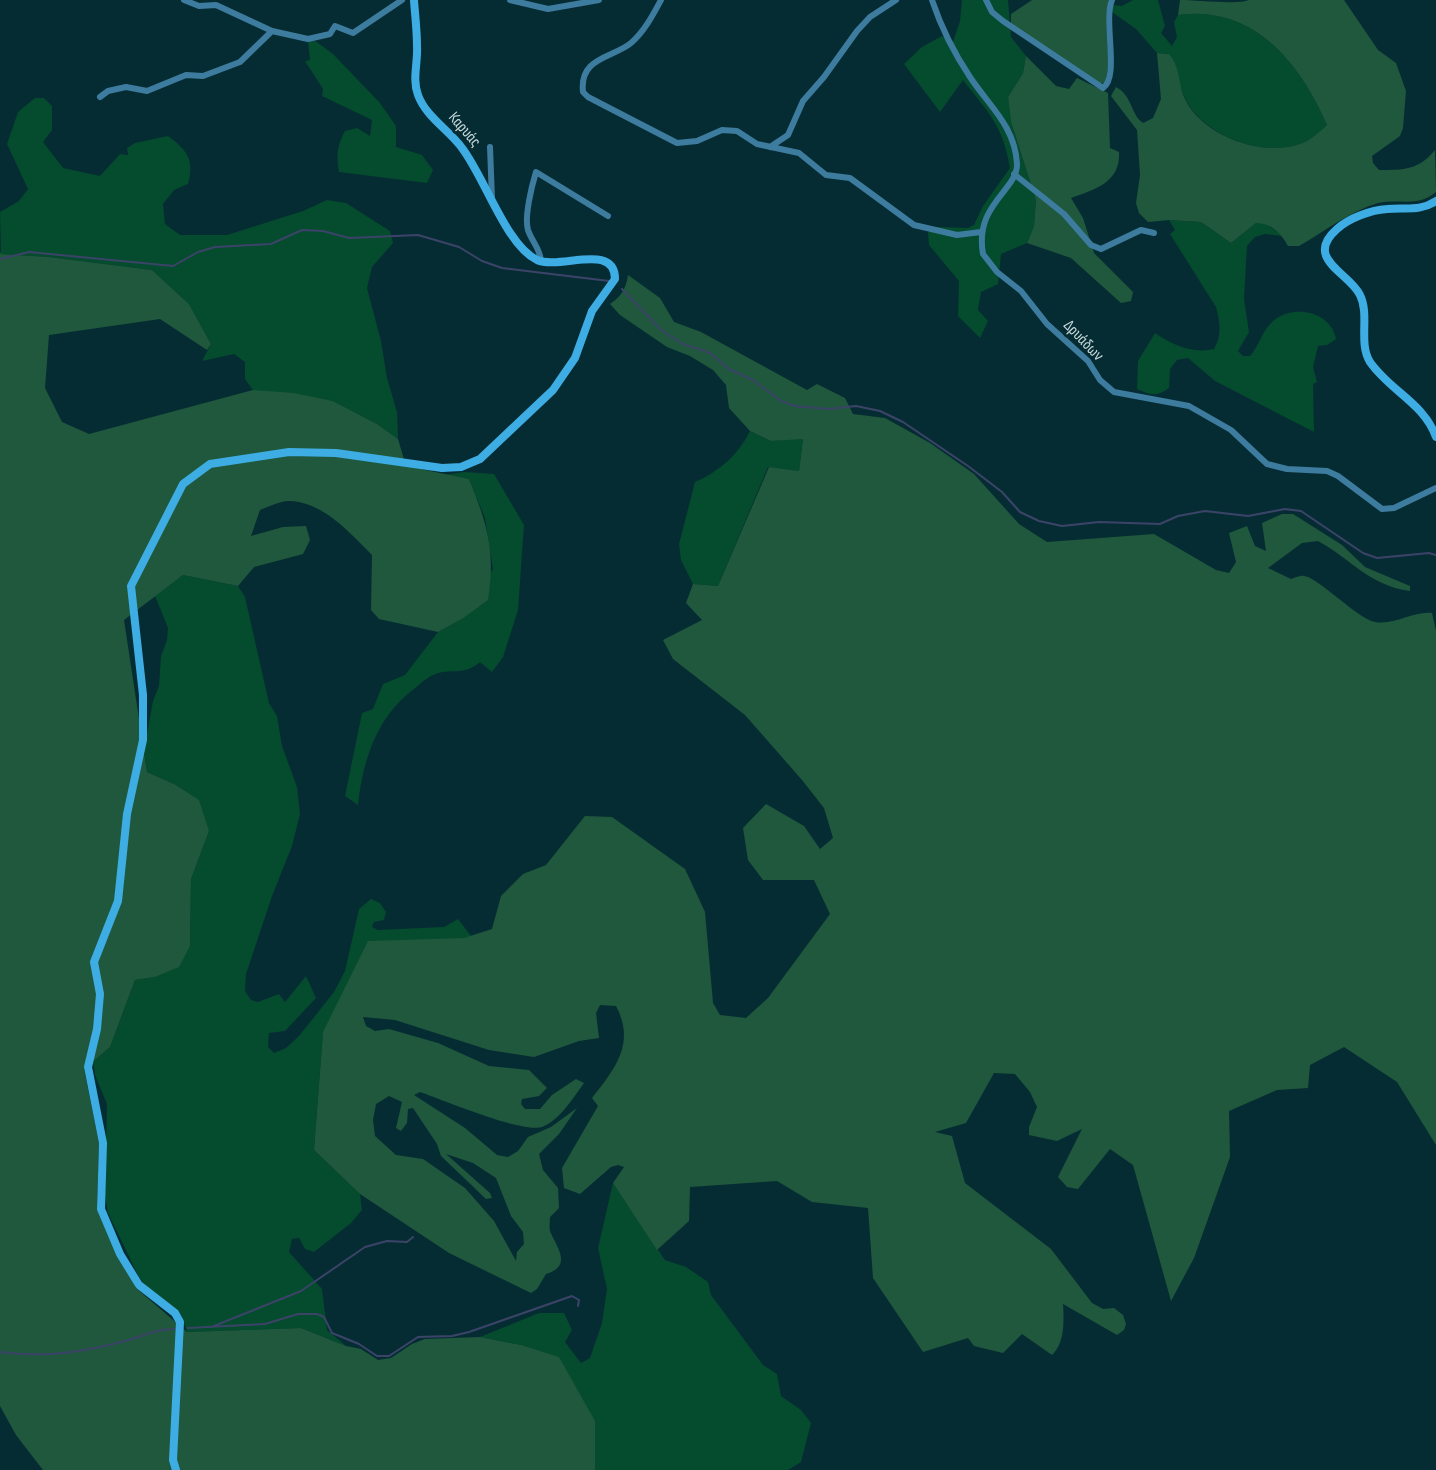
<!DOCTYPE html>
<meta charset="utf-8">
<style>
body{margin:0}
canvas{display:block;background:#052c32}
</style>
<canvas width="1436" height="1470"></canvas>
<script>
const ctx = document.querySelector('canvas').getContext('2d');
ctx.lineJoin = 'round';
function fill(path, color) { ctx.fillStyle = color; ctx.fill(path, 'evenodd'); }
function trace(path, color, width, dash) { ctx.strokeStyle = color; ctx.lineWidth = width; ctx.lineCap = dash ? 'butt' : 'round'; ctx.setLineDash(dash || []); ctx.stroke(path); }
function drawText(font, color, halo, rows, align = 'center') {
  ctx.font = font + ' "Sofia Sans Condensed",sans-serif'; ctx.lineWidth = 6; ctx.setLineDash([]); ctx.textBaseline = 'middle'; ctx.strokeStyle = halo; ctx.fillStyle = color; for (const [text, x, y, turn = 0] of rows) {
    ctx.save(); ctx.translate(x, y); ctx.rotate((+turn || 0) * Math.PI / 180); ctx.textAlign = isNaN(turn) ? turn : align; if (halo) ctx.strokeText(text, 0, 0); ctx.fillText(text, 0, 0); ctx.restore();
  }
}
fill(new Path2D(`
 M962,0H1008L1011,37L1026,56L1023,73L1008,97L1011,122L1036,200L1034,226L1027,243L1001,254L998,284L981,292L978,310L988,321L980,338L958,316L959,281L929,245L928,232L938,227L968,228L974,225L983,206L1010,168C1003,125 988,112 963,80L940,112L904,64L922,47L942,36L953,42L960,21Z
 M1133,0H1158L1165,26L1161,33L1172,46L1177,37L1174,22L1178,15C1254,5 1300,63 1327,125C1319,132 1310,141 1301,144C1263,157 1207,137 1187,102C1180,89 1175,68 1169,54L1157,53L1136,29L1112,12L1113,5L1122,6Z
 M314,40L333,54L380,103L396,126V147L422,155L433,170L427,183L339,172C336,157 337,145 345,131L357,128L370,136L372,120L322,96L323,89L305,61L310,60L308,41Z
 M35,98H44L52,106V130L43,142L63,168L100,176L120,154L128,155L127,148L135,143L168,136C187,150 195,160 188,184L174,190L163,204L165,224L180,235H227L303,211L327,200L346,203L390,231L393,243L372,267L367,288L381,341L387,378L397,412L398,439L377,424L333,401L253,390L245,379V362L234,354L202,361L211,344L189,304L152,270L49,257L1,254L0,212L19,201L28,189L7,144L18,112Z
 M1169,220L1201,222L1231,243L1256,223H1265L1283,236L1265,234L1255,237L1247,246L1244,299L1249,332L1238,351L1243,356H1250C1259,346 1263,329 1273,321C1293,304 1331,311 1336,339L1327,345L1318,346L1313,367L1317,382L1313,384L1314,432L1215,381L1188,358L1177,360L1170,369L1169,388C1157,397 1150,395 1137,389L1138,361L1155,333C1172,345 1193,354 1214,349C1222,335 1220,322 1216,307L1170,234L1175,230Z
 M750,431L771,441L803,438L799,471L768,467L718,586L693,584L681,560L679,544L695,482C720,471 738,455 750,431Z
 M464,472L494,474L524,525L518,610L503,657L492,672L480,662C463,677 451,667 433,675C426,678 420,684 414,689C377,716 363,760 358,805L345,796L362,713L373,709L383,684L405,675L438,632L462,619L493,569L485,518L469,479L444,475Z
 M183,575L238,586L245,597L269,703L277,716L282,746L297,787L300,814L292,846L272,896L246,974L245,991L251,1000L258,1002L279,994L285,1002L306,976L316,998L285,1031L269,1033L268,1047L274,1053L286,1048L299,1036L334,992L345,971L359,909L371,899L380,903L386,912L384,920L374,922L372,927L378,930L444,927L458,919L471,936L323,1032L314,1150L360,1194L362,1210L351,1223L314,1252L305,1249L299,1238L292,1239L289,1252L322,1289L327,1330L346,1346L301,1328L187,1332L182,1316L148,1289L139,1277L108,1213L105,1196L107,1104L95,1075L93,1061L110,1047L135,980L155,977L190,946L191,879L209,831L174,784L147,772L144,751L153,701L159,686L161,656L167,640L168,628L155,596Z
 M613,1183L665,1260L686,1267L708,1282L711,1295L763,1365L777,1374L781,1396L801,1410L811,1423L801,1462L788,1470H595V1421L521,1345L480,1337L539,1313H564L572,1330L565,1342L581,1363L590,1358L602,1323L607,1289L598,1248Z`), '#054b2e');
fill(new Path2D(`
 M1032,0H1109C1101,27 1114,56 1105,83H1099L1011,26V14Z
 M1180,0C1196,0 1237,5 1249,0H1344L1378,50L1396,63L1406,91L1403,128L1400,136L1372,156L1373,163L1379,170C1404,170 1419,170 1435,150L1436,192C1417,208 1400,198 1378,203C1350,211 1324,232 1299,246H1288C1281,233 1271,223 1256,223L1231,243L1201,222L1169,220L1148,222L1139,213L1136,203L1140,175L1137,130L1111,96L1116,87C1132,95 1131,115 1143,123L1153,118L1161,99L1157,53L1169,54C1182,70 1177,84 1186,101C1205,137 1263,157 1300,144C1310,141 1319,132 1327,125C1300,63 1254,5 1178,15Z
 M1026,56L1056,86L1069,89L1077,78L1108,93L1110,148L1119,152C1121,183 1093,190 1071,198L1083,218L1094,253L1133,292L1131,301L1121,303L1071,258L1027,243L1034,226L1036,200L1011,122L1008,97L1023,73Z
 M0,251L1,254L49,257L152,270L189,304L211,344L207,350L160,319L49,335L45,388L62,422L89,434L253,390L294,393L333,401L377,424L398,439L406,466L469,479C487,523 496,552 488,600L462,619L438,632L379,619L371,610L372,555C350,533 322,500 287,501C278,502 268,507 260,510L251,536L283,527L306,526L310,540L303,554L254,567L238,586L183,575L124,620L147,772L174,784L199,800L209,831L191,879L190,946L179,967L155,977L135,980L110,1047L84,1069L99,1143L97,1208L110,1240L136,1288L187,1332L301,1328L346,1346L361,1349L378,1360L391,1358L412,1344L425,1339L480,1337L521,1345L559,1357L595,1421V1470H43L16,1435L0,1406Z
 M628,275L660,298L674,322L701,332L807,390L817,384L845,398L853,414L885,418L930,443L974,474L1019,524L1047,542L1154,534L1216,570L1229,573L1236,562L1229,533L1247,526L1255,546L1266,551L1262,523L1282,514H1293L1342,545L1365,567L1410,586V591C1370,586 1351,559 1318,541L1302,543L1268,568L1291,579C1295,578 1300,575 1304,576C1315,576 1353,613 1369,620C1389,629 1411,611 1432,613L1436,631V1145L1397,1082L1344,1047L1310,1065L1308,1088L1277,1090L1229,1111L1230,1157L1194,1258L1171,1301L1133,1165L1110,1149L1078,1189L1067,1187L1058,1177L1082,1129L1057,1141L1029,1135V1127L1037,1107L1030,1092L1015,1074L994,1073L966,1123L935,1132L952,1136L965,1183L1051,1249L1092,1303L1103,1309L1114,1308L1123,1315L1126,1324L1124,1330L1117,1335L1063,1304C1064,1321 1065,1343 1052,1355L1022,1334L1003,1353L974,1346L968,1338L923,1352L873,1278L868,1208L812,1202L777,1181L690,1187L689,1221L657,1250L613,1183L624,1167L618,1165L611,1167L580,1194L564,1188L562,1168L598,1106L592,1098C615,1069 636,1043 616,1006L600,1005L596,1013L599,1038L579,1041L534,1057L489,1050L395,1020L363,1017L366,1026L375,1031L389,1029L438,1043L489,1066L529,1070L547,1088L539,1096L522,1099L521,1104L525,1109H540L552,1095L576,1079L584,1083C573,1098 560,1120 542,1127C521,1133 443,1100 420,1092L414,1095L465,1128L497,1155L508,1157L518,1151L528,1137L551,1127L577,1108L559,1134L539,1154L543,1170L558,1188L559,1208L550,1217C550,1221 549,1227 550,1231C557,1248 573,1266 546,1274L537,1289L531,1293L449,1253L360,1194L314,1150L323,1032L368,941L464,938L492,929L501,896L523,874L546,865L585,816L612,817L685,869L705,912L713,1003L720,1015L746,1018L768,998L830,914L814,880H763L748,860L743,828L766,804L804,826L820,849L833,838L824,808L802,780L745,715L673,659L663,640L702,620L686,603L693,584L718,586L769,467L799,471L803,439L771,441L750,431L729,408L726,385L713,370L690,356L667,347L620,315L610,304C622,296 626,288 628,275ZM389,1096L402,1102L396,1128L401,1131L407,1123L408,1109L413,1108L437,1144L441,1156L486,1199L492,1198L490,1193L446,1154L473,1163L496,1178L511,1216L523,1232L524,1244L517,1252L516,1261L494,1221L465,1188L423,1159L396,1155L375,1136L373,1120L376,1104Z`), '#1f583c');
trace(new Path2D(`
 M0,259L29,252L173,266L198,252L215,247L271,244L302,230L323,231L349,238L418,235L459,247L482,261L502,268L609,281
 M622,289L661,330L683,344L710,353L729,369L753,380L781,401L795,406L828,409L856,406L880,411L903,422L968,466L1002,492L1020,512L1039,521L1062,526L1099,522L1160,524L1178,516L1205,511L1248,516L1285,509L1301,511L1363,553L1377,558L1429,553L1436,555
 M214,1326L301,1291L365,1247L387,1241L407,1242L413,1237
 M188,1328L265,1324L298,1314H317L324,1317L332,1333L359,1344L377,1356H389L418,1337L452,1336L469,1332L572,1296L579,1300L578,1306
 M0,1352C45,1358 85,1352 129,1340C146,1335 157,1329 174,1329`), '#3b4468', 2);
trace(new Path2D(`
 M184,0L199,6L216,5L272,31L308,39L330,34L335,26L353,33L402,0
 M510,0L548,9L599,0
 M661,0C653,15 644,32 631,43C613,58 579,57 583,92L588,97L677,143L697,141L722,130L737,131L757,144L799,153L826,175L850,178L914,225L957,235L981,232
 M932,0C941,27 954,53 970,77C989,106 1015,126 1017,164C1018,190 974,204 983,254L997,272L1021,291L1047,324L1088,361L1100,380L1114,392L1189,406L1231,430L1267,464L1287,469L1327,471L1338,476L1382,509L1394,508L1436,488
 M986,0L992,12L1003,21L1103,88C1120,77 1103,21 1112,0
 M100,97L108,91L126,87L147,91L186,75L203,76L240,62L272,31
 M490,147L492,199
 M770,147L788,135L803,101L824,77L857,31L870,17L896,0
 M1014,174L1064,214L1091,245L1101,249L1141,230L1154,233
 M541,261C540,248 532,242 528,230C524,217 532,185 536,172L608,216`), '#3d7c9f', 6);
trace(new Path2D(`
 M1436,201C1419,212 1406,207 1387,209C1371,210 1349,218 1337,229C1303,259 1350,273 1360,295C1370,315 1358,343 1370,362C1390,391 1424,403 1436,437
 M176,1470L173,1460L180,1322L175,1313L139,1285L120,1254L101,1209L103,1143L88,1067L97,1029L100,994L94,962L118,901L127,814L143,740V695L131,586L183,484L210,464L289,452L336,453L442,468L461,467L480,459L553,390L575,358L592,311L615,279C615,242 560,270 537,260C506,245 485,178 462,148C449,130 426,117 418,95C412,79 418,63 417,46C417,30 415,15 414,0`), '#3eade4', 8);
drawText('16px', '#c6dadd', '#052c32', [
 ["Καρυάς",464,130,49],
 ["Δρυάδων",1083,341,46]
]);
</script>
